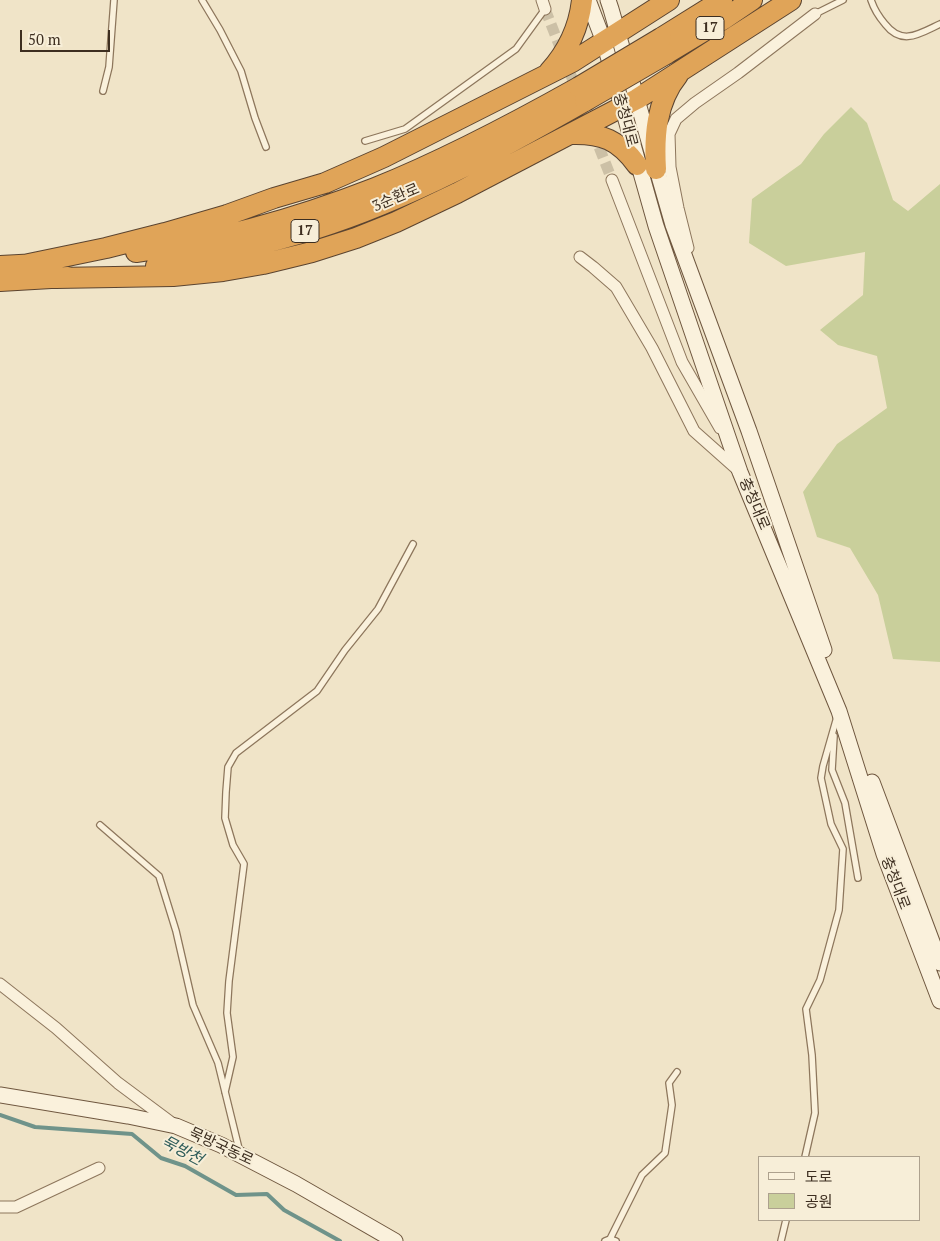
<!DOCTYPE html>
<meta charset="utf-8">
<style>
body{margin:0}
#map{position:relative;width:940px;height:1241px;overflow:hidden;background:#f0e4c8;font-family:"PT Serif","Noto Sans KR",serif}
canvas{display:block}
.legend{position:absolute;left:758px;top:1156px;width:162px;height:65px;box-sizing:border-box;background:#f7eed8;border:1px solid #ada18e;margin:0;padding:6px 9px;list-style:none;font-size:15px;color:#3d2e20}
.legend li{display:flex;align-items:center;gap:10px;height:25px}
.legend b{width:25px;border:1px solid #ada18e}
.scale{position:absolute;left:20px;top:30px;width:90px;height:22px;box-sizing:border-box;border:2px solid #3d2e20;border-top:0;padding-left:6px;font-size:15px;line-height:18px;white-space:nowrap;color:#3d2e20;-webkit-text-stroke:4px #f7eed8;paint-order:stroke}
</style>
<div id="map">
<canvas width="940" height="1241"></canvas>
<ul class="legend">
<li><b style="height:6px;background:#faf1dc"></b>도로</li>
<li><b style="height:14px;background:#c9cf9b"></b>공원</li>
</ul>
<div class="scale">50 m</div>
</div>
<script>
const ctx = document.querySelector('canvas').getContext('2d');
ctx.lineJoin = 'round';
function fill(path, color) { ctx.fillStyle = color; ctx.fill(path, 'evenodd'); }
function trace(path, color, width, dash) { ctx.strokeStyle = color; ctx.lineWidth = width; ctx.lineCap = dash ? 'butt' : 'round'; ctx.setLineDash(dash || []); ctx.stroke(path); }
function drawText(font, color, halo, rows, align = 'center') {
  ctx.font = font + ' "PT Serif","Noto Sans KR",serif'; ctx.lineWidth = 4; ctx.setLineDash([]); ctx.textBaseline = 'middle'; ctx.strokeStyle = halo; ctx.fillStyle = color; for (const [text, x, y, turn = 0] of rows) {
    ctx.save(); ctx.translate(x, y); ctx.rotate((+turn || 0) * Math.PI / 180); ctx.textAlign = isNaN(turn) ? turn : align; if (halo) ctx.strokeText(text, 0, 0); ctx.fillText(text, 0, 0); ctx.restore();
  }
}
fill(new Path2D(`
 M851,107L867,123L893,200L908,211L940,184V662L893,659L878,595L850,548L817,537L803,492L837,444L887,408L877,356L838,345L820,330L863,295L865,252L786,266L749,243L752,199L801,164L824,134Z`), '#c9cf9b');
trace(new Path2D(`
 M0,1115L35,1127L132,1134L161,1158L185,1166L236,1195L267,1194L284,1210L340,1241`), '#6f938a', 4);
trace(new Path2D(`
 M545,9L612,180`), '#ccc0a6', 11, [11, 5.5]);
const lane = new Path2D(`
 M202,0L220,30L241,71L255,118L266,147
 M871,0C874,9 879,17 885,24C902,46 919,34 940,24
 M815,14L843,0
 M103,91L109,67L114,0
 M365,141L405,129L516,49L545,9
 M834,736L832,770L845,803L858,878
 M100,825L159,876L176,931L193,1005L218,1063L240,1153
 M225,1092L233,1057L227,1013L229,981L244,864L233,845L225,818L226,792L228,767L236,753L317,691L345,650L378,609L413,544
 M805,1157L815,1113L812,1055L806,1009L820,980L839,910L843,849L831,824L821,778L823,766L837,717
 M610,1239L642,1175L665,1153L672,1105L669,1083L677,1072
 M605,1241L610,1239L616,1241
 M781,1241L786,1220`);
const street = new Path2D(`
 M542,0L545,9
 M612,180L682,362L720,428
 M688,248L678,208L670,167L669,134L676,119L695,103L738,73L815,14
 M580,257L593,267L616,287L652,348L694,431L739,471
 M0,984L56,1028L118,1083L173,1124
 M0,1207H16L99,1168`);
const secondary = new Path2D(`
 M588,0L604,42L656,226L731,446L740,472L839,711L884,854L940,1001
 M608,0L611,9L673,225L749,431L824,650
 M872,782L940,963
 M0,1095L128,1116L176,1126L221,1145L296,1184L395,1241`);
const highway = new Path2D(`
 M661,38L722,0
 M666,54L724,19L752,0
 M549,72C568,51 579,28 582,0
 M571,134C602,133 619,140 637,165
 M656,169C654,136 656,102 678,75
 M136,252C218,241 298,218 375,188C445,160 513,124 579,87
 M24,265L106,248L165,233L227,215L274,198L325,183L384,157L572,62L669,0
 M0,266L38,264
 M156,266C209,257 263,245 315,229C410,199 499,150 585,101
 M56,278L173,276L223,271L263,264L312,252L356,238L396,222L457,193L637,99L791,0
 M0,281L68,277`);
trace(lane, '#8d765c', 8);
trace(street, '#8d765c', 13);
trace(secondary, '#6f573f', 17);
trace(highway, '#5b4430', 22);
trace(lane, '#faf1dc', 5.5);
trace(street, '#faf1dc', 11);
trace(secondary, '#faf1dc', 15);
trace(highway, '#e0a458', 20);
const highwayBridge = new Path2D(`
 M579,87L661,38
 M585,101L666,54`);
trace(highwayBridge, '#5b4430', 22, []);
trace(highwayBridge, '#e0a458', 20);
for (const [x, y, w] of [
 [710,28,28],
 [305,231,28]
]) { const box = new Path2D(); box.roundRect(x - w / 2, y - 11.5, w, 23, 4); ctx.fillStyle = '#f7eed8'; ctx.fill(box); trace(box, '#3d2e20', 1); }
drawText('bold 14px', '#3d2e20', null, [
 ["17",710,28],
 ["17",305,231]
]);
drawText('15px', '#3d2e20', '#f7eed8', [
 ["충청대로",625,120,75],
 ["3순환로",396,198,-23],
 ["충청대로",754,504,67],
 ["충청대로",895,883,69],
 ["묵방국동로",221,1147,25]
]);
drawText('italic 16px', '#2f5d5a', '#f7eed8', [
 ["묵방천",182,1151,28]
]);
</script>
